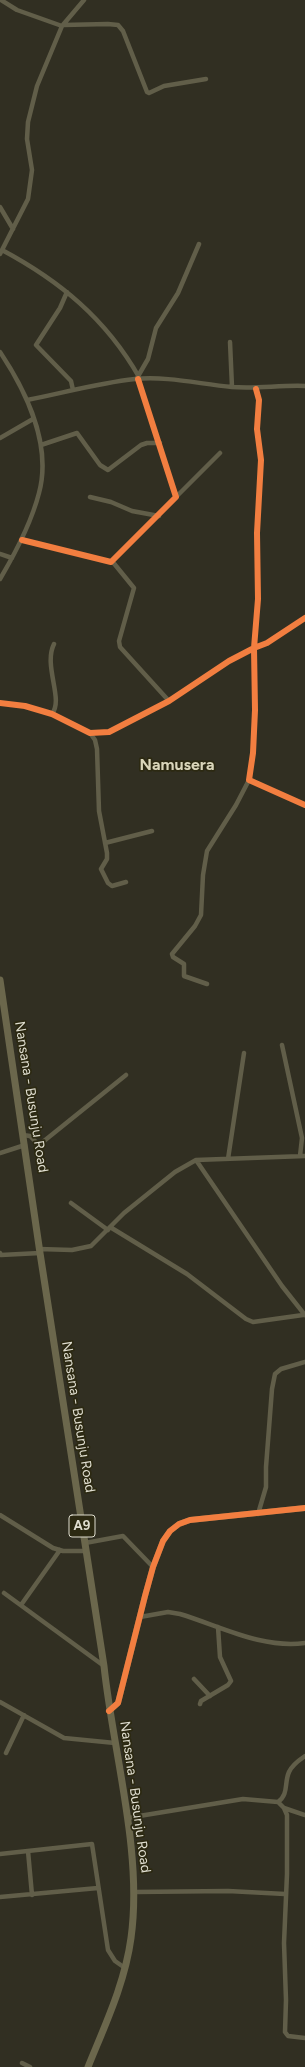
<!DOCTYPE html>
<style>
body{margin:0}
canvas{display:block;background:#312f22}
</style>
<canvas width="305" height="2067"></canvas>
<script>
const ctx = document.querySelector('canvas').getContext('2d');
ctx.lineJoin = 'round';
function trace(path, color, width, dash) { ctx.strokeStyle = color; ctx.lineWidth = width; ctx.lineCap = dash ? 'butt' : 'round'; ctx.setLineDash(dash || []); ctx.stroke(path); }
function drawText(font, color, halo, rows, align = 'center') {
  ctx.font = font + ' Figtree,sans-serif'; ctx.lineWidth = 3.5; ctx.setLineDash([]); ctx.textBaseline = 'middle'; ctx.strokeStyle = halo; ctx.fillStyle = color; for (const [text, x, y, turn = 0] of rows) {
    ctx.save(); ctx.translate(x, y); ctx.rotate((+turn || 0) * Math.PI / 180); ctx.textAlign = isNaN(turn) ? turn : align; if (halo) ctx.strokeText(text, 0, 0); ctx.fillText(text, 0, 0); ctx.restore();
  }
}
trace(new Path2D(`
 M1,0L17,10L62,26
 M63,25L108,24L118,25L123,31L147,92L149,93L164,86L206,79
 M0,207L13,229
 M2,250C60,281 106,319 139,377
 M0,254L28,199L32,170L27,139L28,122L37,86L62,26L84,0
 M67,292L60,308L36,345L71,381L73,390
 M230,342L232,387
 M0,352C26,391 52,445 39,493C31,524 16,552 0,579
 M137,378L148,359L156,328L178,293L199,244
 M256,389L259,400L257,429L261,460L257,533L258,599L254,648L255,710L253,753L249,780L305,805
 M27,400C63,393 98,383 135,379C168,376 199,384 232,387C256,389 280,385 305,386
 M0,438L33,419
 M41,445L77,433L100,465L108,470L141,445L147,443H160
 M90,497L111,502L132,511L159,516
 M176,497L220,453
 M22,540L111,562L176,497L138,379
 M0,554L12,558
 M112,561L134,588L119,641L120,647L169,701
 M0,703L25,706L52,714L90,733L109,732L169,701L229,661L254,648L267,643L305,618
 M52,714C64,699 43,666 54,644
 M90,733L95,740L97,749L99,811L107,853V859L101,869L108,883L112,886L126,882
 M105,843L152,831
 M207,984L184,976V964L173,957L172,954L195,926L201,915L203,875L207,851L236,805L249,780
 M282,1045L302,1138L300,1156
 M23,1135L30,1136L39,1145L126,1075
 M0,1153L25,1145
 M228,1159L244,1053
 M196,1160L282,1286L305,1315
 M71,1203L108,1230
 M110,1227L187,1274L246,1319L253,1322L303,1315
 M39,1249L72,1250L91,1246L124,1213L175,1172L196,1160L305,1156
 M0,1253L1,1255L40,1253
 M258,1514L266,1487V1467L272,1389L275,1374L281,1369L305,1362
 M0,1515L53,1548L63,1551H86
 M85,1543L123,1536L153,1567
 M4,1593L104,1666
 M21,1605L60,1550
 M140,1617L168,1612L180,1614C220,1626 262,1649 305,1643
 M194,1679L210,1696
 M0,1702L64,1738L115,1743
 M200,1704L201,1701L228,1685L231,1681L220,1657L218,1627
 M6,1753L24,1715
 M278,1802L284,1808L287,1815V1874L284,1943L286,2000L285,2032L288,2036L305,2038
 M284,1808L305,1815
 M127,1818L243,1799L278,1802C289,1794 284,1783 289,1772C292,1765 299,1760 305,1756
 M28,1851L32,1895
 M0,1854L92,1844L108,1950L115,1961L125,1968
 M135,1892L228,1891L285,1894
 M0,1897L98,1888
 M22,2063L30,2067`), '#615e49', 4.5);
trace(new Path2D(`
 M109,1711L118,1703L145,1596L153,1567L163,1541L170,1531L179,1524L190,1520L305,1508`), '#615d42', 6);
trace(new Path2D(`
 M0,980L40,1253L104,1666C113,1752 143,1853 131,1938C125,1983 105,2025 88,2067`), '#6b674c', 7);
trace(new Path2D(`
 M256,389L259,400L257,429L261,460L257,533L258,599L254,648L255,710L253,753L249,780L305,805
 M22,540L111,562L176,497L138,379
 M0,703L25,706L52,714L90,733L109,732L169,701L229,661L254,648L267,643L305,618
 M109,1711L118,1703L145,1596L153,1567L163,1541L170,1531L179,1524L190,1520L305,1508`), '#f27e40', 6);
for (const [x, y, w] of [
 [82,1526,26]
]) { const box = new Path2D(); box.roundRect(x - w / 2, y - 11, w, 22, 3); ctx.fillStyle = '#2c2912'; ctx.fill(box); trace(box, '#dfddcf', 1); }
drawText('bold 13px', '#dfddcf', null, [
 ["A9",82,1526]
]);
drawText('14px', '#dfddcf', '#2c2912', [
 ["Nansana - Busunju Road",31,1097,81],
 ["Nansana - Busunju Road",78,1417,81],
 ["Nansana - Busunju Road",135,1797,82]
]);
drawText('bold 16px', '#dad6ba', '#2c2912', [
 ["Namusera",177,765]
]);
</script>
